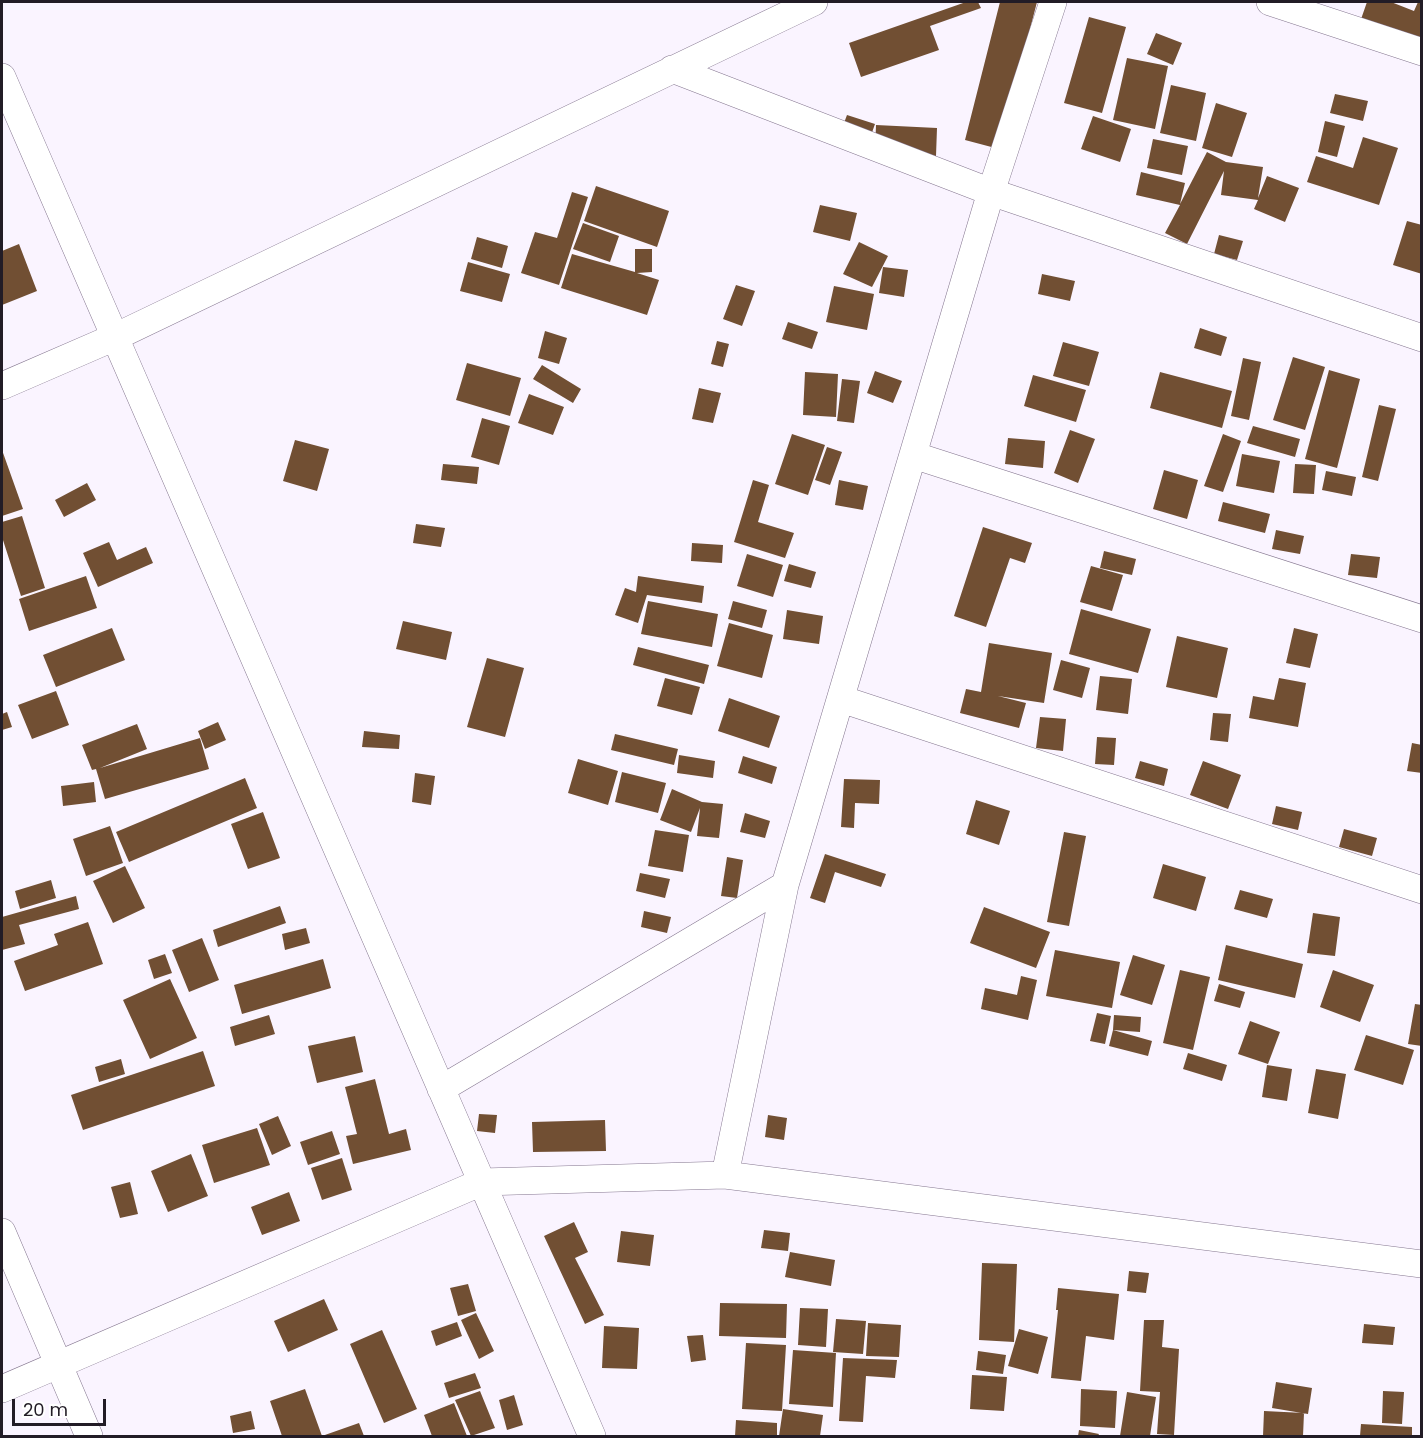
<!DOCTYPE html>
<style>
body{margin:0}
#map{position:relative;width:1423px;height:1438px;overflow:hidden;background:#faf4ff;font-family:Poppins,sans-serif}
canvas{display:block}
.frame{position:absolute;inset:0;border:3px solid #221c26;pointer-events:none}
.scale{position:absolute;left:12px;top:1399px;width:94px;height:27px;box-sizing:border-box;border:3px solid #221c26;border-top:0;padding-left:8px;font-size:18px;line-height:21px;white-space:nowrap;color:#221c26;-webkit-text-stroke:4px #fff;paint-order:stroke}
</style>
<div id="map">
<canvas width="1423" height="1438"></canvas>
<div class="frame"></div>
<div class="scale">20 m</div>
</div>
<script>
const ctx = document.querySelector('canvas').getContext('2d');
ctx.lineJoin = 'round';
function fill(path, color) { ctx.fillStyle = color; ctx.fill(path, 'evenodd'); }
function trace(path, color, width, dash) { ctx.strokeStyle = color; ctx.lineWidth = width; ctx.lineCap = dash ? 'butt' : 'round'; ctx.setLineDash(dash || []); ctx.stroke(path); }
fill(new Path2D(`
 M966,2H978L981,8L930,26L939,50L861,77L849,43Z
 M1000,2H1037L999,149L965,140Z
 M1367,2H1391L1414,11L1418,2H1422V45L1360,22Z
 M1089,17L1126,27L1102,113L1064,103Z
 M1156,33L1182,43L1173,65L1147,54Z
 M1127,58L1168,66L1155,129L1113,120Z
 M1171,85L1206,93L1196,141L1160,133Z
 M1335,94L1368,101L1363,121L1330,113Z
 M1216,103L1247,113L1232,157L1202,148Z
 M847,115L875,124L869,141L841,131Z
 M1093,116L1131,129L1120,162L1081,149Z
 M1325,121L1345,126L1337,157L1318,152Z
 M876,125L937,128L936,156L875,152Z
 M1363,137L1398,148L1379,205L1307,182L1316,156L1353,168Z
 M1153,139L1188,146L1182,175L1147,168Z
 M1207,152L1226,162L1263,167L1258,198L1267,176L1299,188L1285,222L1254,209L1258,200L1221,195L1224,171L1187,244L1165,233L1180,205L1136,195L1141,172L1185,183L1180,204Z
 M596,186L669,211L657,247L584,221Z
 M572,192L588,197L559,285L521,273L535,232L557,238Z
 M820,205L857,213L850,241L813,232Z
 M1407,221L1422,225V274L1393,265Z
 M583,223L619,236L610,262L573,249Z
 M1219,235L1243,241L1237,260L1214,254Z
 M477,237L508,246L502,268L471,259Z
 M859,242L888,256L872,287L843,274Z
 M19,244L37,291L2,305V251Z
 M635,249H652V272L637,273L659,280L647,315L561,288L572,254L635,272Z
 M468,262L510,274L502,302L460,291Z
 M883,267L908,270L904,297L879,293Z
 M1042,274L1075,281L1070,301L1038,294Z
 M736,285L755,291L742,326L723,319Z
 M834,286L874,294L867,330L826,322Z
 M788,322L818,332L812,349L782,339Z
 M1200,328L1227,337L1221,356L1194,348Z
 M545,331L567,338L559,364L538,358Z
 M717,341L729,344L723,367L711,364Z
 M1063,342L1099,352L1089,386L1053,376Z
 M1293,357L1325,367L1305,430L1273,420Z
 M1243,358L1261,362L1249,420L1231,416Z
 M467,363L521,378L510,416L456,400Z
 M542,365L581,389L573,403L533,379Z
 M1329,370L1360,379L1337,468L1305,459Z
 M875,371L902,381L893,403L867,393Z
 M805,372L838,374L836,417L803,415Z
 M1160,372L1232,391L1222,428L1150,408Z
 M1033,375L1086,390L1076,422L1024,406Z
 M842,379L860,381L854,423L837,421Z
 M699,388L721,393L713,423L692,419Z
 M529,394L564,407L553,435L518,423Z
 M1379,405L1396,409L1378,481L1362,477Z
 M482,418L510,426L499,465L471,457Z
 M1253,426L1300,439L1295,457L1247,443Z
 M1070,430L1095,439L1078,483L1054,473Z
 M792,434L825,445L808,495L775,484Z
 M1223,434L1241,441L1223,492L1204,486Z
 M1008,438L1045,441L1043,468L1005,464Z
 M295,440L329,449L317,491L283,481Z
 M827,447L842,452L830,485L815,480Z
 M2,450L23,509L2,516Z
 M1242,454L1280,461L1274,493L1236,486Z
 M443,464L479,467L477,484L441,480Z
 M1295,464L1316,465L1314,494L1293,493Z
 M1164,470L1198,480L1187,519L1153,509Z
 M1326,471L1356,477L1352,496L1322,490Z
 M753,480L769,485L758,522L794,533L785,558L734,542Z
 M839,480L868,486L863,510L835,505Z
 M87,483L96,500L64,517L55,500Z
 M1223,502L1270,514L1265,533L1218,521Z
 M22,516L45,588L21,596L2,537V522Z
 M416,524L445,528L441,547L413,543Z
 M983,527L1032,543L1025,563L1010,558L986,627L954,616Z
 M1276,530L1304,536L1300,554L1272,549Z
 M109,542L117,560L146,547L153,563L98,587L83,553Z
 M692,543L723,545L722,563L691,561Z
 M1104,551L1136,559L1132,575L1100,568Z
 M747,554L783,565L773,597L737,586Z
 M1351,554L1380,557L1377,578L1348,575Z
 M789,564L816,572L811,588L784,581Z
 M1091,566L1123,575L1112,611L1080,602Z
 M86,576L97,608L29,631L19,599Z
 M638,576L704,586L702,603L647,595L638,623L615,615L625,588L636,592Z
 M648,601L718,614L712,647L641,634Z
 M733,601L767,610L762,628L728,619Z
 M1081,609L1151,629L1138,673L1069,654Z
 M787,610L823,616L819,644L783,639Z
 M403,621L452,632L446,660L396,649Z
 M729,623L773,635L762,678L717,666Z
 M112,628L125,660L56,687L43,655Z
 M1294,628L1318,634L1310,668L1286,663Z
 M1177,636L1228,648L1217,698L1166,687Z
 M989,643L1052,653L1044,703L998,696L1026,703L1019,728L960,713L966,689L981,692Z
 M638,647L709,665L704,684L633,665Z
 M487,658L524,668L505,737L467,727Z
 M1061,660L1090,668L1082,698L1053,690Z
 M1100,676L1132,679L1128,714L1096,710Z
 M665,678L700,687L692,715L657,706Z
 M1279,678L1306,683L1298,727L1249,718L1253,696L1274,700Z
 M56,691L69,725L32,739L18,705Z
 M729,698L780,716L769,748L718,731Z
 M7,712L12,727L2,730V714Z
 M1213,713L1231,714L1228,742L1210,740Z
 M1040,717L1066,719L1063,751L1036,748Z
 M218,722L226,740L205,749L198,731Z
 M137,724L147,749L100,768L200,738L209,769L105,799L96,769L92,770L82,745Z
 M364,731L400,735L399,749L362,747Z
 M615,734L678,749L674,765L611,750Z
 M1097,737L1116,738L1114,765L1095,764Z
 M1412,743L1422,745V773L1407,771Z
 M679,755L715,761L713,778L677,773Z
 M743,756L777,767L772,784L738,773Z
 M578,759L618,771L608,805L568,793Z
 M1140,761L1168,769L1164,786L1135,778Z
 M1203,761L1241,775L1228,809L1190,795Z
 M622,772L666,783L658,813L615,802Z
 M415,773L435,776L431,805L412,802Z
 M245,778L257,808L129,862L116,832Z
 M844,779L880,780L879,804L855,803L854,828L841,827Z
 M94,782L96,802L63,806L61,786Z
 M672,789L702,802L723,804L719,838L697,836L700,808L691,832L660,820Z
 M976,800L1010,811L999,845L966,834Z
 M1276,806L1302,812L1298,830L1272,824Z
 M263,812L280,858L248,869L231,824Z
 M745,813L770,821L765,838L740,832Z
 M110,826L123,863L86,876L73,839Z
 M1344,829L1377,838L1372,856L1339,847Z
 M655,830L689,835L683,872L648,866Z
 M1064,832L1086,836L1069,926L1047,922Z
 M825,854L886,874L881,887L835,872L825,903L810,898Z
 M727,857L743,860L737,898L721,896Z
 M1163,864L1206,877L1196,911L1153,898Z
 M125,866L145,908L113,923L93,881Z
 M640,873L670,879L665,898L636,891Z
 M51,880L56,898L20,909L15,891Z
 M1240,890L1273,899L1267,918L1234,909Z
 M76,896L79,909L19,925L25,944L2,950V917Z
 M280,906L286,923L218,947L213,930Z
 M984,907L1050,932L1036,968L970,943Z
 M644,911L671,917L667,933L641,927Z
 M1313,913L1340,917L1335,956L1307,953Z
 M88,922L103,964L25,991L14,961L58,945L54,934Z
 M306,928L310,943L285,950L282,934Z
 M202,938L219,980L189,992L172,950Z
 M1226,945L1303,964L1295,998L1218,980Z
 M1055,950L1120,962L1112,1008L1046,996Z
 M165,954L172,973L154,979L148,960Z
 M1133,955L1165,965L1152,1005L1120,995Z
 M323,959L331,988L242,1014L234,985Z
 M1180,970L1210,977L1193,1050L1163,1043Z
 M1333,970L1374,985L1360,1022L1320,1007Z
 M1021,976L1037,980L1028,1020L981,1009L985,988L1017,995Z
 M170,979L197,1038L150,1059L123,1000Z
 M1219,984L1245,992L1240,1008L1214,1001Z
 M1415,1004L1422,1005V1046L1408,1044Z
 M1097,1013L1111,1016L1105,1044L1090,1041Z
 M269,1015L275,1034L235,1046L230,1027Z
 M1114,1015L1141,1017L1140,1032L1113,1030Z
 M1250,1021L1280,1032L1268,1064L1238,1054Z
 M1113,1030L1152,1041L1148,1056L1109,1046Z
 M1366,1035L1414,1050L1403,1085L1354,1070Z
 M355,1036L363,1072L317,1083L308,1046Z
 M203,1051L215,1086L83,1130L71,1095Z
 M1188,1053L1227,1065L1222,1081L1183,1069Z
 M121,1059L125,1074L99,1082L95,1067Z
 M1267,1065L1292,1069L1287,1101L1262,1097Z
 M1316,1069L1346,1074L1338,1119L1308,1113Z
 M375,1079L389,1134L406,1129L411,1150L353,1164L346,1136L357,1134L345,1087Z
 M479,1114L497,1115L495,1133L477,1131Z
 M768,1115L787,1118L784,1140L765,1137Z
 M278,1116L291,1146L272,1155L259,1124Z
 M605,1120L606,1151L533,1152L532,1122Z
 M257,1128L270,1165L214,1183L202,1145Z
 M332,1131L340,1154L308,1165L300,1142Z
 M191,1154L208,1196L168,1212L151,1171Z
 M342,1158L352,1190L322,1200L311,1168Z
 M130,1182L138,1214L120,1218L111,1187Z
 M289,1192L300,1221L262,1235L251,1207Z
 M574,1222L588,1252L575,1258L604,1315L585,1324L544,1236Z
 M764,1230L790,1233L788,1251L761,1248Z
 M621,1231L654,1235L650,1266L617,1262Z
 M790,1252L835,1260L831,1286L785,1277Z
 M982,1263L1017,1264L1014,1342L979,1340Z
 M1129,1271L1149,1273L1146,1293L1127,1291Z
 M468,1284L476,1311L458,1316L450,1288Z
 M1058,1288L1119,1294L1114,1340L1086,1336L1081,1381L1051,1378L1058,1310H1056Z
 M324,1299L338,1330L288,1352L274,1321Z
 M720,1303L787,1304L786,1338L719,1336Z
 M800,1308L828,1309L826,1347L798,1345Z
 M476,1313L494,1351L479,1359L461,1320Z
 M836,1319L866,1321L863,1354L833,1352Z
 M1144,1320H1164L1162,1347L1179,1349L1174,1435L1157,1434L1160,1392L1140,1391Z
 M457,1322L462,1336L436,1346L431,1331Z
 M868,1323L901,1325L899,1357L866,1356Z
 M1364,1324L1395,1327L1393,1345L1362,1343Z
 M604,1326L639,1328L637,1369L602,1368Z
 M1019,1329L1048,1337L1038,1374L1008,1366Z
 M382,1330L417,1409L384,1423L350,1344Z
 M703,1335L706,1360L691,1362L687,1336Z
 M746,1343L786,1345L782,1411L742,1409Z
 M793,1350L836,1353L833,1407L789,1404Z
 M978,1351L1006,1355L1003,1374L976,1370Z
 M843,1358L897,1360L895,1378L866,1376L863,1422L839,1421Z
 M475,1373L481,1388L449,1398L444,1383Z
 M972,1375L1007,1377L1004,1411L970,1409Z
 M1276,1382L1312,1388L1308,1414L1272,1408Z
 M305,1389L322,1436L359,1423L364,1436H282L270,1401Z
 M1081,1389L1117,1391L1115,1428L1080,1426Z
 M480,1391L495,1428L471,1436L455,1400Z
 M1383,1391L1404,1392L1402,1424L1382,1423Z
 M1127,1392L1156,1397L1150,1436H1120Z
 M514,1395L523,1425L507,1430L499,1400Z
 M454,1403L467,1436H432L424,1415Z
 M783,1409L823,1415L820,1436H779Z
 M251,1411L255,1429L233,1433L230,1416Z
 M1264,1411L1304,1413L1303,1436H1263Z
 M736,1420L777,1423V1436H735Z
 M1361,1424L1412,1427V1436H1360Z
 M1079,1430L1099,1434L1098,1436H1078Z`), '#714f33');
const minor = new Path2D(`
 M1270,2L1422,52
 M672,69L991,192L1422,338
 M2,77L592,1436
 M2,386L115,337L814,2
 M913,455L1422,619
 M841,699L1422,890
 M441,1089L785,885
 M725,1175L785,885L991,192L1053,2
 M2,1232L89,1436
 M2,1389L482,1182L725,1175L1422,1264`);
trace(minor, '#857790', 28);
trace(minor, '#fff', 27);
</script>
